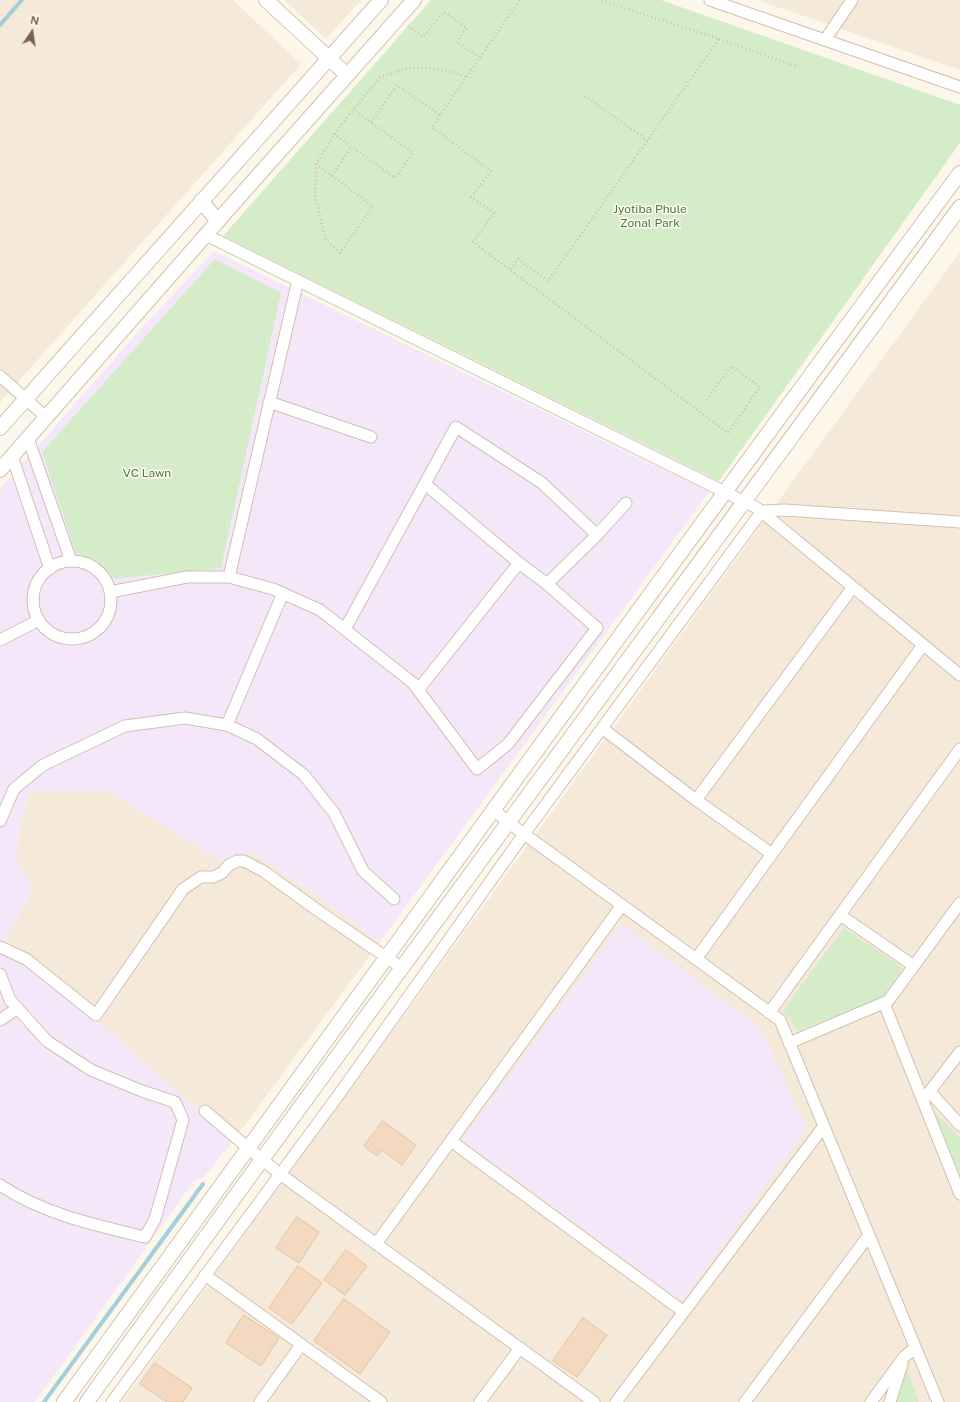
<!DOCTYPE html>
<style>
body{margin:0}
#map{position:relative;width:960px;height:1402px;overflow:hidden;background:#fdf7eb;font-family:"Public Sans",sans-serif}
canvas{display:block}
.north{position:absolute;left:12px;top:12px;width:40px;height:40px;-webkit-text-stroke:3px #fffbf2;paint-order:stroke;rotate:13deg;font-size:11px;font-weight:700;line-height:16px;text-align:center;color:#7a604c}
.north::after{content:'';display:block;margin:auto;width:14px;height:18px;background:#7a604c;clip-path:polygon(50% 0,100% 100%,50% 72%,0 100%)}
</style>
<div id="map">
<canvas width="960" height="1402"></canvas>
<div class="north">N</div>
</div>
<script>
const ctx = document.querySelector('canvas').getContext('2d');
ctx.lineJoin = 'round';
function fill(path, color) { ctx.fillStyle = color; ctx.fill(path, 'evenodd'); }
function trace(path, color, width, dash) { ctx.strokeStyle = color; ctx.lineWidth = width; ctx.lineCap = dash ? 'butt' : 'round'; ctx.setLineDash(dash || []); ctx.stroke(path); }
function drawText(font, color, halo, rows, align = 'center') {
  ctx.font = font + ' "Public Sans",sans-serif'; ctx.lineWidth = 3; ctx.setLineDash([]); ctx.textBaseline = 'middle'; ctx.strokeStyle = halo; ctx.fillStyle = color; for (const [text, x, y, turn = 0] of rows) {
    ctx.save(); ctx.translate(x, y); ctx.rotate((+turn || 0) * Math.PI / 180); ctx.textAlign = isNaN(turn) ? turn : align; if (halo) ctx.strokeText(text, 0, 0); ctx.fillText(text, 0, 0); ctx.restore();
  }
}
fill(new Path2D(`
 M0,0H233L301,64L0,402Z
 M284,0H361L326,39Z
 M757,0H960V70Z
 M960,252V1402H122L790,485Z
 M30,791H108L226,864L253,853L328,903L379,943L233,1141L127,1047L5,941L32,889L16,857L20,827Z`), '#f5ead9');
fill(new Path2D(`
 M214,251L709,492L379,943L328,903L253,853L226,864L108,791H30L20,827L16,857L32,889L5,941L127,1047L233,1141L203,1178L195,1180L35,1402H0V489L138,332Z
 M621,923L761,1028L807,1129L682,1301L462,1140Z`), '#f5e7fa');
fill(new Path2D(`
 M431,0H661L960,105V143L719,481L223,236Z
 M215,259L281,293L221,568L115,579L95,560L76,553L42,452Z
 M844,928L903,968L886,996L798,1031L783,1010Z
 M923,1100L960,1138V1194Z
 M906,1367L919,1402H896Z`), '#d4edc8');
trace(new Path2D(`
 M0,25L22,0
 M44,1402L203,1184`), '#a3cedb', 4);
const building = new Path2D(`
 M383,1121L416,1145L402,1165L382,1150L377,1156L364,1146Z
 M297,1217L319,1232L299,1263L276,1248Z
 M346,1250L367,1266L345,1295L324,1280Z
 M298,1266L322,1283L292,1324L269,1308Z
 M344,1299L390,1332L360,1374L314,1341Z
 M244,1315L279,1338L261,1366L226,1343Z
 M583,1318L607,1335L577,1377L553,1361Z
 M155,1363L192,1388L183,1402H167L140,1384Z`);
fill(building, '#f4d9c1');
trace(building, '#e7c1a1', 1);
const minor = new Path2D(`
 M710,0L960,87
 M825,40L852,0
 M206,235L757,508L960,675
 M0,376L46,417
 M269,402L371,437
 M28,438L71,561
 M12,456L50,569
 M33 600a39 39 0 1 1 78 0a39 39 0 1 1-78 0Z
 M229,577L298,280
 M547,584L597,535L626,503
 M110,592L187,577H229L273,589L320,610L413,683L477,769L508,744L597,628L547,584L519,563L425,484
 M345,629L456,427L542,483L597,535
 M0,640L39,620
 M418,690L519,563
 M227,725L283,593
 M602,728L696,800L772,854
 M696,800L853,587
 M493,809L509,823L780,1020L938,1402
 M0,821L14,789L43,765L125,726L185,718L227,725L257,739L304,775L334,813L363,871L394,899
 M840,915L914,966
 M0,947L26,959L96,1015L183,889L201,877H213L222,873L229,865L237,861H244L263,871L320,912L402,968
 M696,959L923,645
 M0,974L10,1000L47,1041L91,1070L142,1091L175,1102L183,1120L155,1219L145,1237C95,1225 43,1214 0,1185
 M884,1003L960,1194
 M769,1013L960,749
 M0,1020L18,1008
 M789,1043L888,1001L960,903
 M930,1092L960,1125
 M923,1100L960,1052
 M205,1111L248,1148L280,1174L594,1402
 M451,1141L684,1312
 M376,1244L622,905
 M205,1275L381,1402
 M112,1402L340,1093L524,834L762,511L785,510L960,522
 M260,1402L301,1345
 M480,1402L520,1348
 M616,1402L824,1126
 M745,1402L869,1235
 M871,1402L904,1357L915,1348
 M890,1402L902,1364`);
const tertiary = new Path2D(`
 M266,0L347,75
 M201,201L218,221
 M0,428L381,0
 M0,470L239,197L414,0
 M64,1402C362,992 658,580 960,173
 M87,1402C374,1001 669,606 960,207`);
trace(minor, '#d1c0af', 13);
trace(tertiary, '#d1c0af', 16);
trace(new Path2D(`
 M408,26L423,37L444,12L467,28L456,42L479,57
 M719,39L798,67
 M585,96L648,141
 M440,115L432,127L491,171L471,197L494,213L473,242L728,433L760,387L731,366L706,401
 M371,122L397,85L440,115L520,0
 M334,134L395,178L413,153L353,109
 M316,164L373,206L340,253L326,240L315,197L316,164L338,129L380,77L409,68H430L453,72L466,77
 M332,176L351,147
 M511,269L518,259L548,281L719,39L600,0`), '#dabca3', 2.5, [1, 3]);
trace(minor, '#fff', 11);
trace(tertiary, '#fff', 14);
drawText('12px', '#4d7a40', '#fffbf2', [
 ["Jyotiba Phule",650,209],
 ["Zonal Park",650,223],
 ["VC Lawn",147,473]
]);
</script>
